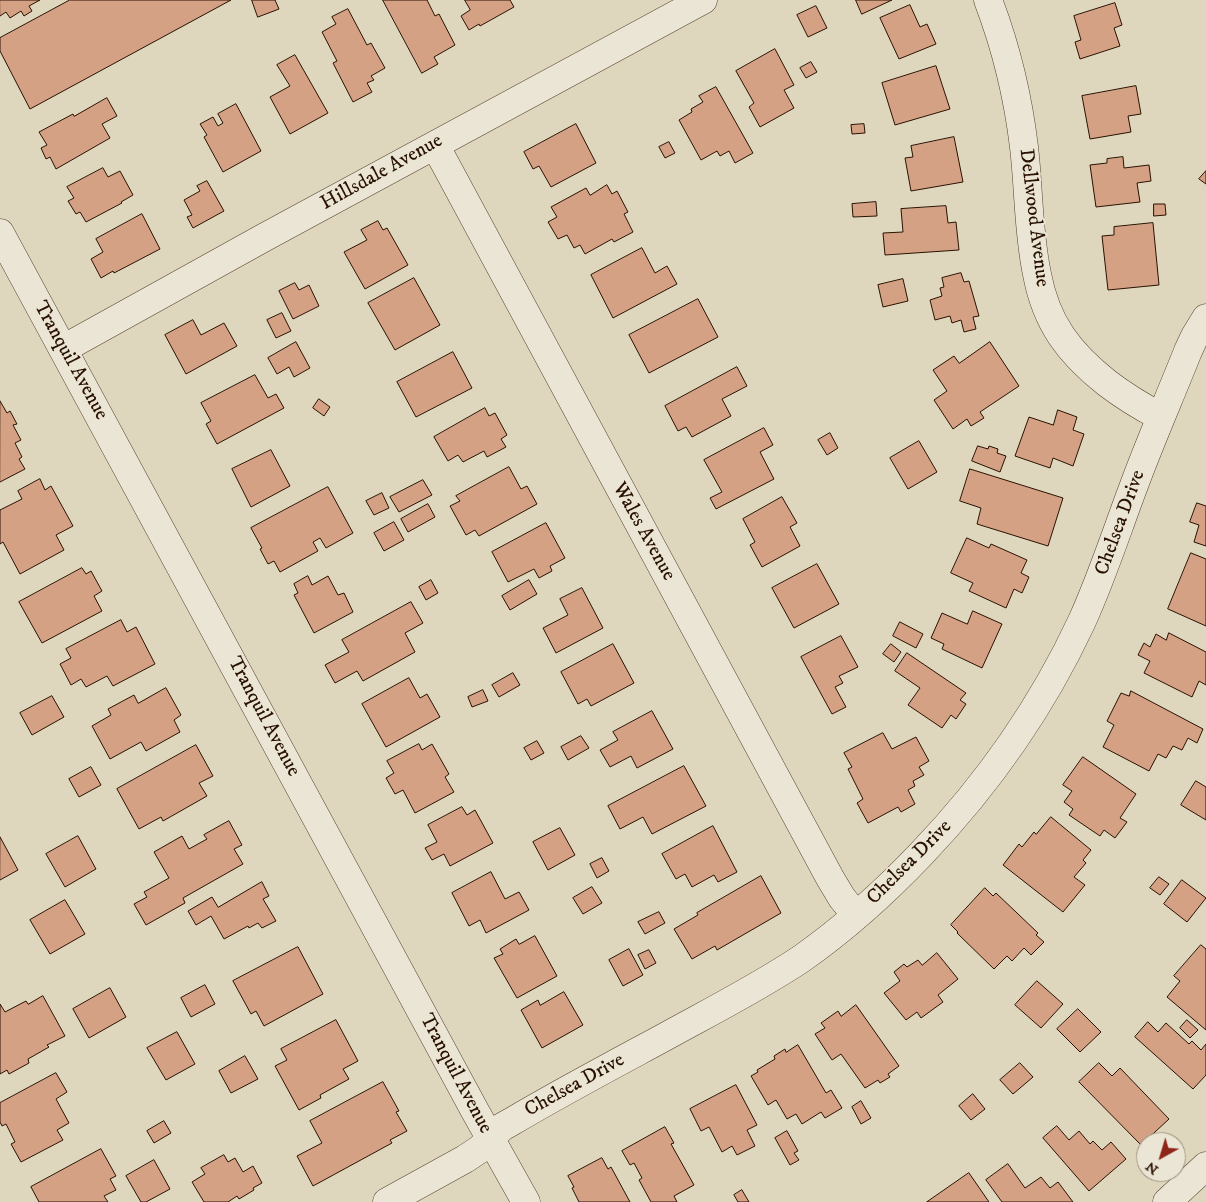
<!DOCTYPE html>
<style>
body{margin:0}
#map{position:relative;width:1206px;height:1202px;overflow:hidden;background:#dfd7bd;font-family:"IM FELL DW Pica",serif}
canvas{display:block}
.north{position:absolute;left:1136px;top:1132px;width:50px;height:50px;box-sizing:border-box;background:#eae5d4;border:1px solid #9d907f;border-radius:50%;rotate:219deg;font-size:14px;font-weight:700;line-height:20px;text-align:center;color:#291100}
.north::after{content:'';display:block;margin:auto;width:18px;height:22px;background:#8f2418;clip-path:polygon(50% 0,100% 100%,50% 72%,0 100%)}
</style>
<div id="map">
<canvas width="1206" height="1202"></canvas>
<div class="north">N</div>
</div>
<script>
const ctx = document.querySelector('canvas').getContext('2d');
ctx.lineJoin = 'round';
function fill(path, color) { ctx.fillStyle = color; ctx.fill(path, 'evenodd'); }
function trace(path, color, width, dash) { ctx.strokeStyle = color; ctx.lineWidth = width; ctx.lineCap = dash ? 'butt' : 'round'; ctx.setLineDash(dash || []); ctx.stroke(path); }
function drawText(font, color, halo, rows, align = 'center') {
  ctx.font = font + ' "IM FELL DW Pica",serif'; ctx.lineWidth = 4; ctx.setLineDash([]); ctx.textBaseline = 'middle'; ctx.strokeStyle = halo; ctx.fillStyle = color; for (const [text, x, y, turn = 0] of rows) {
    ctx.save(); ctx.translate(x, y); ctx.rotate((+turn || 0) * Math.PI / 180); ctx.textAlign = isNaN(turn) ? turn : align; if (halo) ctx.strokeText(text, 0, 0); ctx.fillText(text, 0, 0); ctx.restore();
  }
}
const building = new Path2D(`
 M0,0H40L29,6L32,11L24,16L21,11L10,18L6,12L0,16Z
 M70,0H231L30,109L0,51V38Z
 M252,0H275L279,9L258,17Z
 M383,0H427L435,16L439,14L455,45L434,57L438,64L422,73Z
 M465,0H510L514,7L480,26L479,24L469,30L461,16L470,10Z
 M856,0H892L862,14Z
 M1115,3L1122,25L1114,28L1120,46L1080,59L1075,42L1081,40L1074,16Z
 M910,5L920,27L927,24L936,44L899,59L880,18Z
 M816,6L827,28L808,37L797,15Z
 M348,9L367,45L371,43L385,68L371,76L374,80L367,83L372,92L353,102L333,63L337,61L322,32L336,24L332,17Z
 M775,49L794,85L784,90L794,108L760,127L749,107L754,103L736,71Z
 M295,55L328,113L290,134L270,97L290,86L277,65Z
 M811,62L817,72L806,78L800,68Z
 M936,66L950,109L895,125L882,83Z
 M1136,86L1141,114L1128,116L1131,132L1090,139L1082,96Z
 M716,87L753,153L735,163L729,151L720,156L717,151L701,160L679,120L692,112L691,109L703,102L699,96Z
 M107,98L117,116L102,124L110,138L56,169L50,157L46,159L41,148L47,145L39,132L73,114L74,116Z
 M236,104L261,151L223,172L204,137L207,135L200,124L213,117L218,126L223,123L218,114Z
 M576,124L596,163L551,187L539,166L533,169L524,152Z
 M864,124L865,133L852,134L851,125Z
 M954,137L963,182L911,191L905,158L913,157L911,146Z
 M669,142L675,153L665,158L659,147Z
 M1123,157L1124,168L1149,165L1151,181L1137,183L1140,202L1096,207L1090,165L1107,163V159Z
 M103,168L108,177L120,171L133,195L121,202L122,203L86,222L80,212L76,214L68,201L74,198L67,187Z
 M1206,171V184L1199,179Z
 M207,181L224,211L193,228L187,217L192,215L184,200L200,191L197,186Z
 M607,185L612,194L617,191L628,212L624,214L633,232L614,242L612,239L585,254L580,245L574,248L567,235L558,239L548,222L557,217L551,207L586,188L590,195Z
 M876,202L877,216L853,217L852,204Z
 M1154,204H1165L1166,215L1154,216Z
 M946,206L948,223L956,222L959,250L885,255L883,233L903,232L901,209Z
 M142,214L160,249L114,273L113,271L101,278L91,259L103,252L96,239Z
 M378,221L383,230L387,228L408,265L365,289L344,252L367,240L361,230Z
 M1153,223L1159,285L1108,290L1102,236L1114,235V227Z
 M642,248L655,273L667,266L677,284L613,318L591,275Z
 M961,273L964,282L969,281L979,316L973,317L976,329L964,332L961,320L952,323L950,316L935,320L930,300L942,296L940,288L944,287L942,278Z
 M414,278L440,325L395,350L368,303Z
 M903,279L908,301L883,307L878,285Z
 M295,283L299,290L309,285L319,306L293,319L279,291Z
 M698,299L718,337L649,373L629,335Z
 M282,313L291,331L276,338L267,320Z
 M193,320L201,335L224,323L237,346L186,374L165,335Z
 M296,342L310,368L294,377L289,367L277,374L268,358Z
 M990,342L1019,386L980,412L984,418L971,426L967,419L953,429L934,400L947,391L933,370L954,356L959,363Z
 M453,352L472,388L416,417L397,382Z
 M737,367L747,386L722,399L731,416L692,437L686,427L678,431L665,406Z
 M255,375L268,398L276,394L284,408L217,444L206,424L211,421L201,403Z
 M319,399L330,407L324,416L313,408Z
 M0,401L7,413L10,411L17,424L13,425L21,440L15,443L22,457L19,459L25,469L0,482Z
 M485,408L489,416L495,413L507,435L501,439L506,447L487,457L484,451L463,462L458,455L448,461L434,437Z
 M1058,410L1077,417L1073,430L1084,434L1073,466L1053,458L1050,468L1015,456L1029,417L1053,425Z
 M764,428L773,445L760,452L774,479L716,509L710,498L722,492L704,460Z
 M830,433L838,448L827,455L818,440Z
 M919,441L937,472L908,489L890,458Z
 M978,446L988,449L989,446L998,449L997,453L1006,456L1000,472L972,461Z
 M271,450L290,486L251,507L232,469Z
 M509,467L521,489L527,486L537,504L479,536L475,530L466,535L450,506L460,501L456,496Z
 M970,469L1063,498L1048,546L977,524L981,508L960,501Z
 M40,479L45,490L51,486L73,526L56,535L64,550L20,574L3,542L0,544V510L22,499L18,491Z
 M423,480L432,495L399,512L390,497Z
 M328,487L353,533L326,548L320,538L313,542L318,551L280,572L274,561L268,564L260,549L262,548L251,528Z
 M382,493L389,508L374,515L366,501Z
 M782,497L797,523L790,527L800,546L762,567L750,545L755,542L743,519Z
 M1197,503L1206,506V546L1194,542L1199,525L1190,522Z
 M428,504L435,517L408,532L401,519Z
 M394,522L404,540L384,551L374,533Z
 M546,523L565,558L550,566L552,571L539,578L534,569L508,582L492,552Z
 M967,538L989,548L991,544L1027,560L1021,573L1029,577L1022,593L1014,589L1006,608L969,591L973,583L951,573Z
 M1191,553L1206,559V626L1168,609Z
 M817,564L839,604L794,628L772,588Z
 M82,568L86,574L91,571L102,591L94,596L102,611L42,643L19,602Z
 M308,576L312,585L328,576L338,595L344,593L353,612L314,633L294,595L298,593L294,584Z
 M431,580L438,593L426,600L419,587Z
 M529,580L537,594L510,610L502,596Z
 M582,588L603,628L556,653L543,628L568,615L560,599Z
 M411,602L423,623L405,633L415,652L363,681L357,671L335,683L325,665L349,652L342,640Z
 M973,611L1002,624L982,668L942,649L944,644L931,638L942,613L967,624Z
 M121,620L127,632L136,627L155,664L113,686L107,676L86,687L81,679L71,685L60,664L71,658L66,649Z
 M900,622L923,634L916,648L893,636Z
 M1169,633L1206,652V685L1199,681L1192,697L1144,673L1150,661L1138,655L1144,643L1150,647L1156,634L1166,640Z
 M841,636L858,667L839,676L843,683L835,687L846,707L832,714L801,657Z
 M613,644L634,683L591,706L587,699L578,704L561,672Z
 M891,644L901,652L894,662L883,654Z
 M907,653L966,693L960,700L966,704L956,719L951,715L942,728L908,705L920,688L895,671Z
 M513,673L520,685L499,697L492,685Z
 M409,678L420,698L427,694L440,717L386,747L362,704Z
 M166,688L181,715L174,720L180,732L146,751L141,742L110,759L92,726L111,715L108,709L134,695L138,703Z
 M483,690L488,701L472,707L468,697Z
 M1131,691L1203,729L1197,743L1188,738L1182,750L1173,746L1166,758L1158,754L1149,771L1103,747L1114,725L1107,721L1121,693L1129,696Z
 M52,696L64,717L32,735L20,713Z
 M652,711L673,749L637,768L631,756L610,767L600,750L618,740L613,732Z
 M883,733L892,749L916,737L929,761L919,767L924,775L913,781L915,786L908,790L915,804L901,812L898,807L868,823L857,803L863,799L848,769L852,767L844,753Z
 M581,736L589,748L568,760L561,747Z
 M537,741L544,753L531,760L524,748Z
 M419,744L422,750L432,744L449,774L445,777L454,792L415,813L403,790L395,794L386,778L394,773L387,761Z
 M196,745L213,776L199,783L207,796L163,821L161,817L139,829L117,789Z
 M1083,757L1136,794L1120,818L1127,822L1115,838L1104,830L1100,836L1069,815L1073,809L1064,802L1072,791L1063,785Z
 M684,766L706,806L652,834L643,817L620,829L608,806Z
 M91,767L101,785L79,797L69,779Z
 M1196,781L1206,787V820L1181,805Z
 M462,807L467,815L475,810L493,843L450,866L444,854L432,860L425,848L437,842L428,825Z
 M1051,817L1091,850L1083,860L1086,863L1074,877L1085,885L1063,912L1003,865L1019,844L1022,847L1034,832L1036,834Z
 M229,821L242,845L234,849L243,864L183,898L185,903L146,925L134,904L147,897L144,892L169,878L154,852L182,836L189,849L207,839L204,835Z
 M713,826L737,872L718,882L714,875L692,887L685,874L676,879L662,854Z
 M560,828L575,855L548,870L533,842Z
 M78,836L96,869L65,887L46,854Z
 M0,837L18,870L0,880Z
 M602,858L609,871L597,878L590,864Z
 M491,872L505,899L519,892L529,910L486,933L480,920L469,926L452,893Z
 M761,876L781,913L717,950L715,946L692,959L674,929L698,915L697,913Z
 M1159,877L1169,884L1160,895L1150,888Z
 M1182,880L1206,898L1187,922L1164,904Z
 M262,882L269,896L263,899L276,921L262,928L258,923L249,928L248,926L224,939L211,916L196,925L188,911L212,897L218,907Z
 M592,887L602,903L583,914L573,898Z
 M985,888L993,896L996,893L1038,933L1036,935L1044,942L1031,955L1024,948L1012,961L1007,956L994,969L957,933L958,932L951,925Z
 M65,900L85,934L50,954L30,920Z
 M659,912L665,923L645,934L638,922Z
 M535,936L557,976L517,998L494,958L503,954L500,949L516,939L519,944Z
 M1201,945L1206,949V1030L1167,997L1180,981L1174,976Z
 M298,947L323,994L264,1026L256,1011L251,1014L233,981Z
 M629,949L643,975L623,986L609,960Z
 M649,950L656,963L645,969L638,955Z
 M937,953L958,979L938,995L943,1002L921,1018L917,1012L906,1020L884,993L900,981L894,972L904,964L907,967L918,960L922,965Z
 M1037,981L1063,1004L1041,1028L1015,1005Z
 M205,985L215,1004L191,1017L181,998Z
 M110,988L126,1017L89,1038L73,1009Z
 M564,992L583,1025L542,1048L521,1010L538,1000L540,1005Z
 M43,996L65,1036L47,1045L49,1047L28,1059L29,1063L9,1074L7,1070L0,1074V1004L5,1012L26,1001L28,1004Z
 M856,1005L899,1066L888,1074L890,1077L880,1083L878,1080L865,1088L841,1054L832,1060L815,1034L825,1028L821,1023L838,1011L841,1016Z
 M1078,1009L1101,1032L1080,1052L1057,1029Z
 M336,1020L358,1061L343,1069L349,1079L320,1095L321,1098L299,1110L275,1066L287,1060L281,1049Z
 M1187,1020L1198,1030L1190,1038L1180,1028Z
 M1148,1022L1158,1032L1166,1023L1189,1044L1192,1041L1201,1050L1206,1044V1075L1193,1089L1135,1037Z
 M177,1032L195,1064L166,1080L147,1048Z
 M798,1045L826,1093L831,1090L842,1108L825,1118L821,1112L802,1124L796,1114L787,1119L776,1100L768,1105L751,1076L758,1072L757,1070L775,1059L774,1056L785,1049L786,1052Z
 M245,1056L258,1079L231,1093L219,1071Z
 M1020,1063L1033,1077L1013,1094L1000,1080Z
 M1099,1063L1112,1076L1120,1068L1169,1119L1141,1145L1079,1082Z
 M56,1073L67,1092L56,1099L69,1123L57,1130L63,1140L21,1162L11,1144L15,1142L6,1124L2,1126L0,1122V1103Z
 M383,1082L399,1111L396,1112L407,1131L390,1140L392,1143L313,1186L297,1156L322,1143L310,1121Z
 M736,1085L757,1125L747,1130L755,1146L737,1155L732,1146L722,1152L709,1127L701,1131L690,1109Z
 M973,1094L985,1109L971,1120L959,1106Z
 M861,1101L871,1118L861,1124L852,1107Z
 M164,1121L171,1133L154,1143L147,1131Z
 M1057,1126L1069,1140L1079,1131L1090,1144L1093,1141L1102,1150L1111,1142L1126,1159L1089,1191L1043,1138Z
 M665,1127L674,1143L671,1144L694,1185L674,1196L677,1202H651L639,1180L642,1178L634,1163L630,1165L622,1151Z
 M787,1131L798,1151L794,1153L799,1160L790,1165L775,1138Z
 M101,1149L116,1176L110,1179L116,1190L104,1196L108,1202H39L31,1187Z
 M224,1155L228,1162L235,1158L243,1172L253,1166L262,1183L253,1188L254,1190L239,1199L237,1196L228,1202H204L192,1182L205,1174L201,1168Z
 M602,1158L608,1169L611,1167L630,1202H579L572,1188L574,1187L568,1176Z
 M154,1160L170,1189L146,1202H141L126,1176Z
 M1008,1164L1025,1188L1041,1177L1050,1188L1058,1182L1073,1202H1002L986,1180Z
 M969,1173L989,1202H927Z
 M742,1190L749,1202H738L734,1195Z`);
fill(building, '#d5a185');
trace(building, '#291100', 1);
const minor = new Path2D(`
 M988,0C1006,47 1018,97 1024,147C1029,189 1028,232 1037,274C1046,323 1069,353 1107,383C1124,396 1142,407 1161,417
 M435,145L830,878L842,898L856,915
 M0,233L475,1111L526,1202
 M63,349L265,237L703,0
 M387,1202L465,1159L480,1149L502,1127L511,1122C560,1093 611,1066 661,1039C708,1013 756,989 801,959C845,928 885,892 922,853C989,783 1041,709 1082,621C1103,575 1118,527 1136,480C1152,437 1171,394 1188,351L1195,336L1206,318
 M1167,1202L1206,1166`);
trace(minor, '#56422f', 29);
trace(minor, '#eae5d4', 28);
drawText('20px', '#291100', '#eae5d4', [
 ["Hillsdale Avenue",382,173,-29],
 ["Dellwood Avenue",1033,218,83],
 ["Tranquil Avenue",70,361,61],
 ["Chelsea Drive",1121,523,-70],
 ["Wales Avenue",643,532,61],
 ["Tranquil Avenue",263,717,62],
 ["Chelsea Drive",910,863,-45],
 ["Tranquil Avenue",455,1074,62],
 ["Chelsea Drive",575,1086,-29]
]);
</script>
